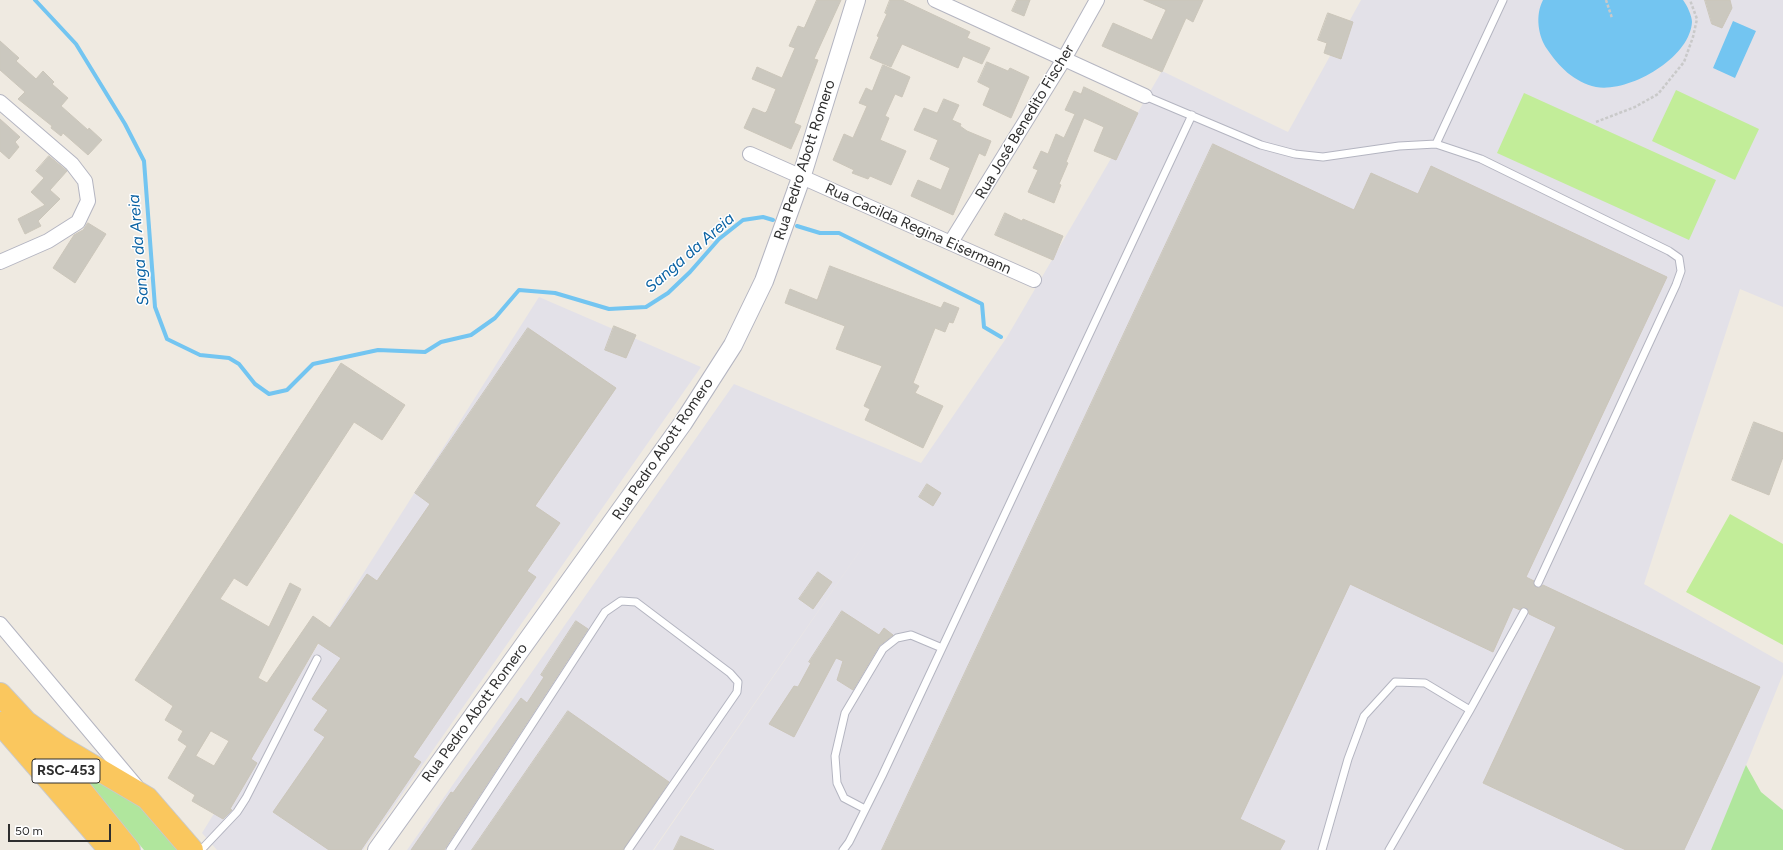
<!DOCTYPE html>
<meta charset="utf-8">
<style>
body{margin:0}
#map{position:relative;width:1783px;height:850px;overflow:hidden;background:#efeae1;font-family:Figtree,sans-serif}
canvas{display:block}
.scale{position:absolute;left:8px;top:824px;width:103px;height:18px;box-sizing:border-box;border:2px solid #2e2e2e;border-top:0;padding-left:5px;font-size:12px;line-height:14px;white-space:nowrap;color:#2e2e2e;-webkit-text-stroke:3px #fff;paint-order:stroke}
</style>
<div id="map">
<canvas width="1783" height="850"></canvas>
<div class="scale">50 m</div>
</div>
<script>
const ctx = document.querySelector('canvas').getContext('2d');
ctx.lineJoin = 'round';
function fill(path, color) { ctx.fillStyle = color; ctx.fill(path, 'evenodd'); }
function trace(path, color, width, dash) { ctx.strokeStyle = color; ctx.lineWidth = width; ctx.lineCap = dash ? 'butt' : 'round'; ctx.setLineDash(dash || []); ctx.stroke(path); }
function drawText(font, color, halo, rows, align = 'center') {
  ctx.font = font + ' Figtree,sans-serif'; ctx.lineWidth = 3; ctx.setLineDash([]); ctx.textBaseline = 'middle'; ctx.strokeStyle = halo; ctx.fillStyle = color; for (const [text, x, y, turn = 0] of rows) {
    ctx.save(); ctx.translate(x, y); ctx.rotate((+turn || 0) * Math.PI / 180); ctx.textAlign = isNaN(turn) ? turn : align; if (halo) ctx.strokeText(text, 0, 0); ctx.fillText(text, 0, 0); ctx.restore();
  }
}
fill(new Path2D(`
 M1361,0H1783V307L1740,289L1644,584L1783,663V674L1713,847L1716,850H654L877,526L653,850H407L734,384L921,463L1007,337L1162,71L1288,132Z
 M539,297L701,367L363,850H217L202,833L319,643Z`), '#e3e1e8');
fill(new Path2D(`
 M1746,765L1761,792L1783,810V850H1711Z
 M81,771L128,794L182,850H144L82,775Z`), '#b0e69d');
fill(new Path2D(`
 M1676,90L1759,129L1735,180L1652,141Z
 M1524,93L1716,180L1689,240L1497,153Z
 M1730,514L1783,544V645L1686,592Z`), '#c2ed99');
fill(new Path2D(`
 M1543,0H1683C1687,5 1692,16 1692,22C1690,58 1629,93 1596,87C1574,82 1559,67 1547,49C1538,36 1535,15 1543,0Z
 M1733,21L1756,31L1735,78L1713,68Z`), '#73c5f1');
trace(new Path2D(`
 M35,0L76,44L125,124L144,161L155,307L167,339L200,355L229,358L239,364L255,384L269,394L287,390L313,364L378,350L425,352L441,342L471,335L495,318L519,290L555,293L609,309L646,307L668,293L690,272L719,239L743,220L763,217L773,220
 M797,226L820,233H839L982,304L984,327L1001,337`), '#73c5f1', 4);
const building = new Path2D(`
 M817,0H841L814,59L818,60L794,123L801,126L791,149L744,128L753,108L765,113L767,111L776,89L752,79L757,67L782,78L795,48L789,46L798,26L804,28Z
 M890,0H902L970,32L967,38L990,48L982,64L963,56L958,68L902,44L891,67L870,58L879,37L877,36L887,14L885,13Z
 M1017,0H1030L1024,16L1012,11Z
 M1144,0H1203L1193,22L1186,18L1162,72L1102,46L1113,23L1152,40L1166,10Z
 M1705,0H1730L1732,8L1722,28L1712,24Z
 M1328,13L1353,22L1341,59L1324,53L1327,43L1318,40Z
 M0,41L19,58L16,61L36,79L43,71L54,82L52,84L68,98L61,106L88,130L89,128L102,140L88,155L63,133L61,136L51,128L52,126L18,99L25,92L0,70Z
 M987,62L1008,71L1010,68L1029,77L1011,118L983,105L990,88L978,82Z
 M883,65L910,77L902,97L895,94L885,116L889,118L880,140L906,151L891,185L870,176L868,179L852,173L854,170L833,160L844,134L853,138L867,106L859,103L866,88L872,91Z
 M1084,87L1138,113L1116,160L1094,151L1104,127L1084,118L1066,162L1068,163L1059,184L1061,185L1054,203L1028,192L1038,170L1033,168L1041,151L1048,154L1056,134L1064,138L1075,114L1065,110L1074,91L1081,94Z
 M944,99L959,105L952,120L961,124L960,126L967,131L991,141L985,156L979,153L953,215L911,196L918,180L941,190L950,168L930,159L938,140L914,130L924,108L937,113Z
 M0,119L20,137L15,142L19,147L9,159L0,151Z
 M1213,144L1354,210L1371,173L1418,194L1431,166L1667,277L1526,577L1534,581L1536,587L1539,588L1543,585L1760,687L1684,850H1626L1483,783L1556,627L1529,614L1528,610L1526,607L1520,610L1513,607L1493,652L1350,584L1240,819L1285,841L1280,850H882Z
 M49,156L67,171L50,190L60,199L38,221L41,226L25,234L18,219L45,205L31,192L44,178L36,171Z
 M1005,213L1022,221L1023,219L1063,236L1053,260L995,235Z
 M88,223L106,234L75,283L53,268L74,235L83,230Z
 M830,266L941,308L944,302L959,308L953,323L949,322L945,332L935,328L913,383L919,386L915,393L943,406L923,448L865,420L870,409L864,406L882,366L836,349L845,326L785,303L790,289L817,300Z
 M614,326L636,335L626,358L605,350Z
 M528,328L616,388L535,506L560,523L527,571L536,577L413,757L421,762L361,850H329L273,812L325,737L314,730L328,710L312,699L341,658L318,643L251,759L257,763L230,809L232,810L223,819L192,801L195,795L168,778L187,746L178,740L183,731L165,720L173,706L135,680L341,363L405,405L382,440L354,422L247,586L234,578L220,599L269,627L290,583L301,589L258,678L267,683L313,616L330,628L367,574L377,581L430,504L415,493ZM211,731L229,741L214,766L196,756Z
 M1754,422L1783,433V457L1769,495L1732,480Z
 M927,484L941,493L933,506L919,497Z
 M818,572L832,582L813,609L799,599Z
 M842,611L879,635L884,628L893,635L879,646L853,690L837,680L843,661L836,658L794,737L769,724L794,686L798,687L811,663L809,662Z
 M576,621L588,629L444,850H411L451,792L453,793L521,698L527,703L544,677L541,675Z
 M568,711L669,782L623,850H472Z
 M681,836L714,850H674Z`);
fill(building, '#cbc8bf');
trace(building, '#cbc6ba', 1);
const service = new Path2D(`
 M1145,96L1261,145L1295,154L1323,157L1399,146L1436,144L1481,159L1669,251L1679,258L1681,271L1676,285L1538,583
 M1436,144L1503,0
 M865,809L844,798L837,783L835,756L845,713L883,649L897,638L911,635L942,648
 M201,850L237,812L246,798L317,659
 M450,850L605,612L621,601L636,602L730,673L738,682L737,692L628,850
 M843,850L849,842L882,776L1192,115
 M1322,850L1348,759L1364,716L1395,682L1425,683L1470,710
 M1389,850L1470,710L1524,612`);
const minor = new Path2D(`
 M935,0L1145,96
 M0,102L72,164L85,181L88,201L78,222L48,241L0,262
 M750,154L1034,280
 M951,242L1064,59L1097,0
 M0,624L136,786`);
const tertiary = new Path2D(`
 M377,850L683,423L733,345L764,281L801,178L856,0`);
const trunk = new Path2D(`
 M0,694L26,722L129,850
 M26,722L59,746L147,798L192,850
 M0,723L110,850`);
trace(service, '#b4b5c1', 9);
trace(minor, '#b4b5c1', 16);
trace(tertiary, '#b4b5c1', 20);
trace(trunk, '#c9c9c9', 24);
trace(new Path2D(`
 M1606,0L1612,18
 M1596,122L1635,107L1658,94L1684,62L1693,37L1697,19L1690,0`), '#c9c9c9', 2.5, [3, 2]);
trace(service, '#fff', 7);
trace(minor, '#fff', 14);
trace(tertiary, '#fff', 18);
trace(trunk, '#fac75e', 22);
for (const [x, y, w] of [
 [66,771,68]
]) { const box = new Path2D(); box.roundRect(x - w / 2, y - 12, w, 24, 3); ctx.fillStyle = '#fff'; ctx.fill(box); trace(box, '#2e2e2e', 1); }
drawText('bold 14px', '#2e2e2e', null, [
 ["RSC-453",66,771]
]);
drawText('15px', '#2e2e2e', '#fff', [
 ["Rua José Benedito Fischer",1025,122,-59],
 ["Rua Pedro Abott Romero",805,160,-72],
 ["Rua Cacilda Regina Eisermann",918,229,24],
 ["Rua Pedro Abott Romero",663,449,-56],
 ["Rua Pedro Abott Romero",475,713,-54]
]);
drawText('italic 16px', '#0b63a4', '#fff', [
 ["Sanga da Areia",139,250,-95],
 ["Sanga da Areia",690,253,-41]
]);
</script>
